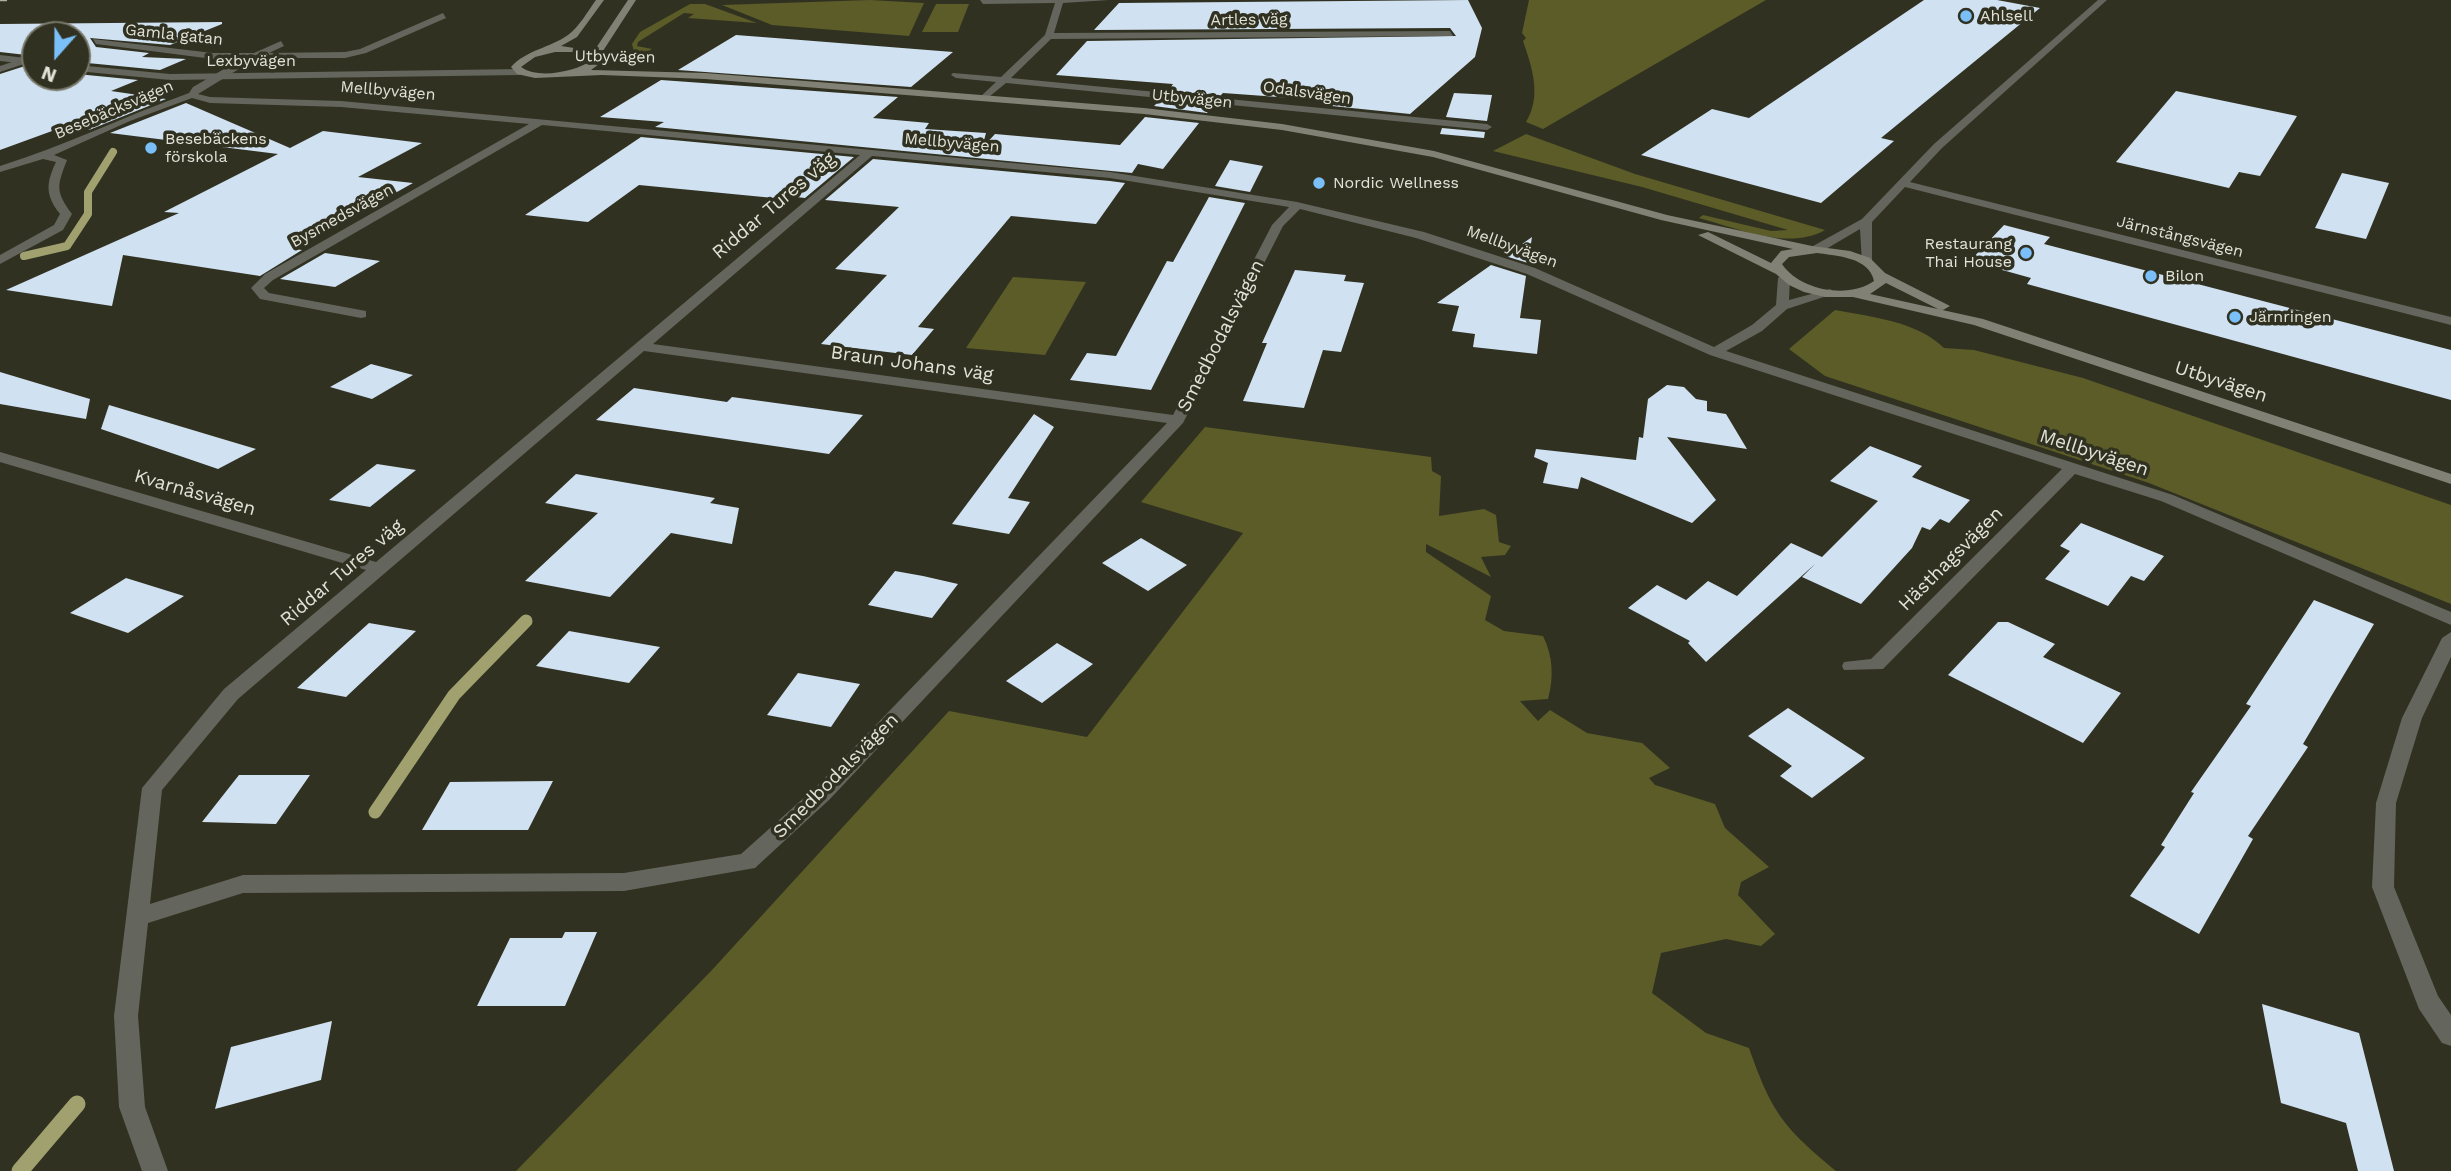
<!DOCTYPE html>
<meta charset="utf-8">
<style>
body{margin:0}
#map{position:relative;width:2451px;height:1171px;overflow:hidden;background:#313121;font-family:"Work Sans",sans-serif}
canvas{display:block}
.north{position:absolute;left:21px;top:21px;width:70px;height:70px;box-sizing:border-box;background:#313121;border:2px solid #78786a;border-radius:50%;rotate:201deg;font-size:19px;font-weight:700;line-height:28px;text-align:center;color:#e2e2d8}
.north::after{content:'';display:block;margin:auto;width:24px;height:32px;background:#7abff8;clip-path:polygon(50% 0,100% 100%,50% 72%,0 100%)}
</style>
<div id="map">
<canvas width="2451" height="1171"></canvas>
<div class="north">N</div>
</div>
<script>
const ctx = document.querySelector('canvas').getContext('2d');
ctx.lineJoin = 'round';
function fill(path, color) { ctx.fillStyle = color; ctx.fill(path, 'evenodd'); }
function trace(path, color, width, dash) { ctx.strokeStyle = color; ctx.lineWidth = width; ctx.lineCap = dash ? 'butt' : 'round'; ctx.setLineDash(dash || []); ctx.stroke(path); }
function drawText(font, color, halo, rows, align = 'center') {
  ctx.font = font + ' "Work Sans",sans-serif'; ctx.lineWidth = 7; ctx.setLineDash([]); ctx.textBaseline = 'middle'; ctx.strokeStyle = halo; ctx.fillStyle = color; for (const [text, x, y, turn = 0] of rows) {
    ctx.save(); ctx.translate(x, y); ctx.rotate((+turn || 0) * Math.PI / 180); ctx.textAlign = isNaN(turn) ? turn : align; if (halo) ctx.strokeText(text, 0, 0); ctx.fillText(text, 0, 0); ctx.restore();
  }
}
fill(new Path2D(`
 M870,0L924,3L909,36L772,25L722,5Z
 M1529,0H1766L1543,129L1526,122C1542,96 1532,67 1523,41L1526,38L1522,33Z
 M690,4H705L757,23L688,18L694,14L684,13L638,42L637,46L652,49L640,56L635,55L632,44L640,32Z
 M936,4H969L958,32H922Z
 M1526,134L1635,174L1825,230C1788,251 1737,228 1699,218L1703,215L1771,231L1788,230L1642,187L1493,151Z
 M1013,277L1086,282L1045,355L966,348Z
 M1835,310C1871,317 1917,321 1944,348L1974,350L2083,378L2451,505V604L2149,483L1825,376L1789,349Z
 M1205,427L1431,457L1432,471L1441,476L1439,516L1484,509L1496,515L1499,542L1511,546L1505,555L1481,557L1491,577L1426,544V552L1491,596L1485,620L1504,631L1543,636C1553,656 1554,677 1548,699L1520,701L1538,721L1550,710L1587,733L1642,743L1670,768L1649,778L1655,785L1715,804L1725,828L1769,867L1741,882L1738,895L1775,934L1761,946L1726,939L1661,953L1652,993L1706,1033L1749,1048C1772,1113 1783,1127 1836,1171H516L712,970L949,711L1087,737L1243,533L1141,502Z`), '#5b5c28');
trace(new Path2D(`
 M24,256L67,246L88,214V192L113,152`), '#a0a16f', 8);
trace(new Path2D(`
 M375,812L454,695L526,621`), '#a0a16f', 13);
trace(new Path2D(`
 M20,1171L77,1104`), '#a0a16f', 17);
fill(new Path2D(`
 M1468,0L1482,28L1475,57L1410,114L1332,106L1334,101L1223,93L1220,96L1168,91L1173,84L1056,75L1087,41L1456,36L1450,28L1094,30L1119,3Z
 M1924,0H1997L2040,8L1881,138L1894,141L1821,203L1641,155L1712,109L1749,118Z
 M222,22V24L170,45L90,38L96,47L149,53L142,57L186,59L160,70L77,62V35H35V56L0,52V24Z
 M736,35L801,40L953,52L911,87L678,70Z
 M25,66L35,68V77H77V74L138,80L111,91L166,99L89,130L63,127L0,150V74Z
 M661,80L898,97L873,118L929,123L925,129L986,133L982,148L995,134L1120,145L1145,117L1199,123L1163,169L1138,164L1132,173L655,127L664,122L600,117Z
 M2176,91L2297,116L2260,176L2239,172L2229,188L2116,162Z
 M1454,93L1492,95L1487,121L1446,117Z
 M1159,101L1212,106L1207,113L1154,106Z
 M186,103L290,148L323,131L422,143L358,177L413,183L295,249L302,250L260,276L123,255L112,306L6,290L179,213L164,212L278,154L110,133Z
 M1442,128L1485,132L1484,138L1440,134Z
 M641,137L854,157L805,198L787,196L784,199L639,185L588,222L525,215Z
 M873,159L1110,181L1125,183L1096,224L1011,216L918,327L934,329L912,355L821,344L887,275L835,269L899,207L825,200Z
 M1230,160L1263,166L1250,192L1215,186Z
 M2342,173L2389,183L2366,239L2315,228Z
 M1209,197L1245,203L1151,390L1070,380L1087,353L1116,356L1167,261L1173,262Z
 M2004,225L2050,237L2044,244L2451,350V400L2027,284L2031,278L1970,261Z
 M1532,237L1528,263L1505,256Z
 M325,253L380,261L335,287L280,279Z
 M1491,265L1526,276L1520,318L1541,320L1537,354L1473,347L1475,334L1452,331L1459,306L1437,303Z
 M1295,270L1346,275L1344,281L1364,283L1341,352L1323,350L1304,408L1243,401L1267,343H1262Z
 M371,364L413,375L372,399L330,387Z
 M0,372L90,399L86,419L0,404Z
 M1667,385L1684,387L1696,399L1707,401V411L1726,414L1747,449L1667,437L1716,500L1692,523L1581,477L1578,489L1543,483L1548,463L1534,457L1536,449L1636,460L1639,437L1643,438L1648,399Z
 M634,388L727,402L732,397L863,415L829,454L596,420Z
 M109,405L256,449L218,469L101,429Z
 M1034,414L1054,427L1008,498L1030,502L1009,534L952,524Z
 M1870,446L1922,466L1912,477L1970,500L1949,523L1940,519L1930,530L1922,527L1912,548L1861,604L1802,577L1815,564L1706,662L1688,643L1690,641L1628,608L1657,585L1686,600L1708,581L1737,596L1791,543L1822,557L1878,501L1830,481Z
 M377,464L416,470L370,507L329,500Z
 M576,474L715,498L710,503L739,508L732,544L671,533L610,597L525,581L598,513L545,503Z
 M2081,523L2164,556L2144,581L2131,576L2108,606L2045,579L2070,551L2060,546Z
 M1141,538L1187,565L1148,591L1102,563Z
 M895,571L923,576L958,584L932,618L868,605Z
 M126,578L184,596L128,633L70,613Z
 M2314,600L2374,624L2303,744L2308,747L2248,836L2253,839L2199,934L2130,896L2165,847L2161,845L2194,793L2191,792L2251,706L2246,704Z
 M1998,622H2008L2055,644L2043,657L2121,693L2083,743L1948,675Z
 M369,623L416,631L346,697L297,688Z
 M569,631L660,647L629,683L536,666Z
 M1057,643L1093,664L1042,703L1006,681Z
 M798,673L860,684L831,727L767,715Z
 M1788,708L1865,758L1812,798L1780,776L1792,766L1748,736Z
 M239,775H310L276,824L202,822Z
 M553,781L528,830H422L450,782Z
 M565,932H597L565,1006H477L510,938H562Z
 M2262,1004L2359,1033L2394,1171H2358L2346,1123L2281,1103Z
 M332,1021L321,1080L215,1109L231,1047Z`), '#d0e1f1');
fill(new Path2D(`
 M980,0H1109L1063,3L1054,33L1450,31L1453,36L1051,39L1011,78L1487,124L1492,127L1487,130L1006,83L984,101L979,98L996,82L956,78L951,75L953,73L1001,77L1045,35L1055,3L983,4Z
 M2098,0H2107L1942,148L1910,182L2451,317V325L1905,187L1872,222V266L1862,263L1860,229L1821,252H1813V246L1862,219L1934,144Z
 M443,13L446,18L366,53L345,58H257L198,94L210,97L341,101L1110,172L1297,202L1424,232L1535,268L1714,347L1752,325L1776,305L1778,278L1784,274L1790,278L1789,300L1830,289L1836,293L1787,309L1762,331L1726,351L2173,495L2451,612V625L2161,501L2075,474L1883,669L1844,670L1842,666L1844,662L1871,659L2062,469L1710,355L1527,274L1416,238L1300,209L1283,226L1183,423L830,799L755,868L624,891L243,893L148,923L138,1016L145,1107L168,1171H142L119,1107L114,1016L142,788L224,689L366,570L0,462V452L376,562L860,155L542,125L273,280L264,288L269,293L366,311V317L361,318L260,299L251,288L265,274L529,124L341,107L210,103L192,98L130,121L54,155L67,160C57,186 55,191 72,214L63,230L0,264V255L54,225L60,214C45,195 46,183 56,162L43,159L0,172V166C64,146 125,116 189,93L193,87L243,58L213,59L96,44L93,39L213,53H254L281,41L284,46L269,53L345,52L360,49ZM872,156L1110,178L1289,207L1272,225L1173,415L653,344ZM644,351L1167,423L816,787L741,854L624,873L243,875L150,904L162,790L238,699Z
 M24,58L29,61L27,63L0,72V66Z
 M2451,632V657L2422,718L2396,803L2394,887L2438,996L2451,1015V1046L2442,1043L2419,1009L2372,887L2376,803L2402,718L2442,638Z`), '#64655c');
fill(new Path2D(`
 M0,55L35,59V65L0,61Z
 M77,65L170,74L520,69L525,72L520,75L170,80L77,71Z`), '#64655c');
fill(new Path2D(`
 M596,0H604L577,37L561,46L594,51L628,0H636L601,54L603,61L591,70L705,73L1144,108L1282,124L1434,151L1667,215L1812,246L1850,251L1870,258L1885,273L1950,306L1943,310L1938,309L1886,283L1870,294L1983,319L2451,474V484L1974,325L1853,297H1825L1804,292L1789,285L1776,274L1698,235L1708,232L1771,263L1781,251L1793,249L1661,220L1433,157L1282,130L1144,114L705,79L602,75L535,78L517,74L511,67C526,50 550,48 568,35C579,27 588,11 596,0ZM555,52H579L593,57V60C576,71 539,80 521,67L535,57ZM1817,253C1837,256 1869,257 1874,281C1849,299 1800,291 1782,264L1789,257Z`), '#818275');
trace(new Path2D(`
 M0,0H9`), '#afafa3', 2.5, [7, 3.5]);
for (const [x, y, r, color] of [
 [1966,16,7,"#7abff8"],
 [151,148,7,"#7abff8"],
 [1319,183,7,"#7abff8"],
 [2026,253,7,"#7abff8"],
 [2151,276,7,"#7abff8"],
 [2235,317,7,"#7abff8"]
]) { const dot = new Path2D(); dot.arc(x, y, r, 0, 2 * Math.PI); ctx.fillStyle = color; ctx.fill(dot); trace(dot, '#313121', 2.5); }
drawText('16px', '#e2e2d8', '#313121', [
 ["Ahlsell",1980,16],
 ["Besebäckens",165,139],
 ["förskola",165,157],
 ["Nordic Wellness",1333,183],
 ["Restaurang",2012,244,"right"],
 ["Thai House",2012,262,"right"],
 ["Bilon",2165,276],
 ["Järnringen",2249,317]
], 'left');
drawText('16px', '#e2e2d8', '#313121', [
 ["Artles väg",1249,20,-1],
 ["Gamla gatan",174,35,6],
 ["Utbyvägen",615,57,1],
 ["Lexbyvägen",251,61],
 ["Mellbyvägen",388,91,5],
 ["Odalsvägen",1307,93,8],
 ["Utbyvägen",1192,99,6],
 ["Besebäcksvägen",114,110,-23],
 ["Mellbyvägen",952,143,5],
 ["Bysmedsvägen",342,216,-29],
 ["Järnstångsvägen",2180,237,14],
 ["Mellbyvägen",1512,247,20]
]);
drawText('19px', '#e2e2d8', '#313121', [
 ["Riddar Tures väg",774,206,-40],
 ["Smedbodalsvägen",1221,336,-63],
 ["Braun Johans väg",912,364,8],
 ["Utbyvägen",2221,382,18],
 ["Mellbyvägen",2094,453,18],
 ["Kvarnåsvägen",195,493,16],
 ["Hästhagsvägen",1951,559,-45],
 ["Riddar Tures väg",342,573,-40],
 ["Smedbodalsvägen",836,776,-45]
]);
</script>
